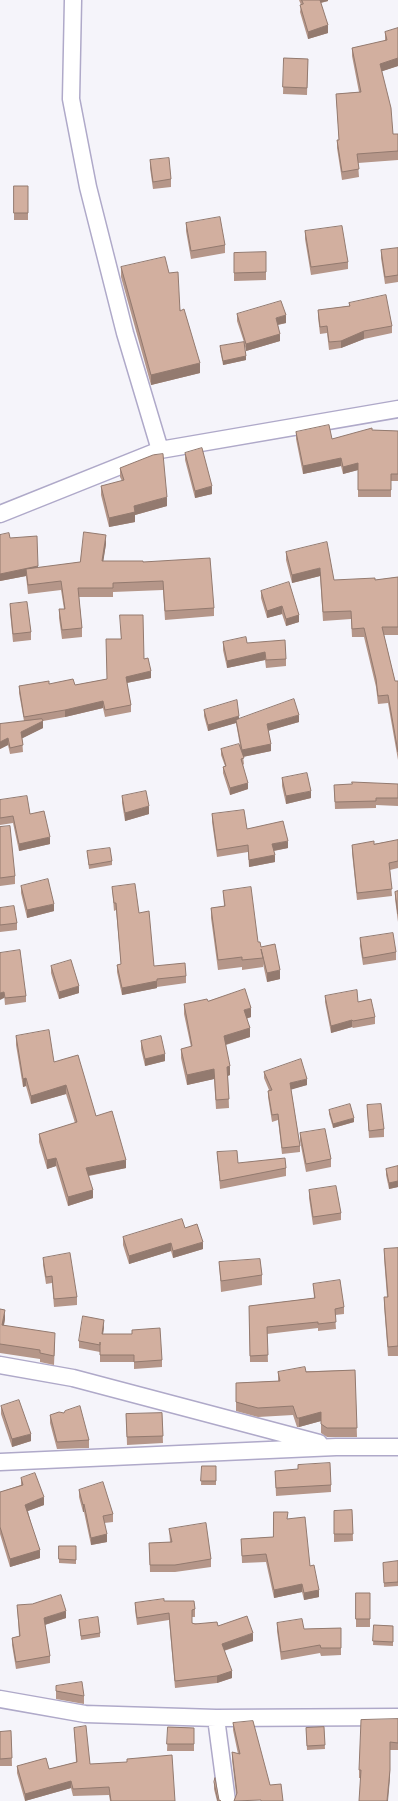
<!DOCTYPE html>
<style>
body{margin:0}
canvas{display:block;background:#f5f4fa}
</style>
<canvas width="398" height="1801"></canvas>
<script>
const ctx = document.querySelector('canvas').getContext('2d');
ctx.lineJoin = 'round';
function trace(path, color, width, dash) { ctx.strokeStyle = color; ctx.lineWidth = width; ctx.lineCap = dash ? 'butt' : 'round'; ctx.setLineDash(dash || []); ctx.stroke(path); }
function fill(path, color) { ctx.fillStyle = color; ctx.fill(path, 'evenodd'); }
const minor = new Path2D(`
 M73,0L71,99L88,187L125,333L160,450
 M0,514L160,450L398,409
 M0,1365L73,1378L319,1443
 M0,1462L336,1447H398
 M0,1699L85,1714L216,1718L398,1717
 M216,1718L227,1801`);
trace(minor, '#afa9c9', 19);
trace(minor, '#fff', 16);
fill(new Path2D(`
 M299,0H328V1L321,3L328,33L308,39L300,12L301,5Z
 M398,28V66L382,71L393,134H398V160L358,163L359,177L342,180L337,148V140H339L336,94L359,92L352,56V48L385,41V32Z
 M284,58L308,59L307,95L283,94Z
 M150,160L171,179V187L153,189L150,168Z
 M14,186H28V220H14Z
 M186,223L225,245V253L191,259L186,231Z
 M305,231L348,262V269L311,275L305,239Z
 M398,248V282L385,284L381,258V250Z
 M266,252V280L234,281V253Z
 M121,267L169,273L200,373L151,385L121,277Z
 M349,303L392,326V333L364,339L341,348L329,350L327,333L320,334L318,317V310L349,306Z
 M237,314L286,323L278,325L280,341L246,351L244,342L246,360L223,365L220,350V346L244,342L237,321Z
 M372,430L398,431V481H391V497H358V470L343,474L341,466L303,474L296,439V432L332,439Z
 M185,453L212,494L195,498L185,460Z
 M120,468L167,506L135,515V522L109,527L101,495V486L122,481L120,477Z
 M0,535L10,538L38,568L80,562L106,544L103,561L143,562L214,608V616L165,620L163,590L113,592V597H79L82,628V637L62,639L59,618V609H64L61,590L28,594L26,576L0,581Z
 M286,552L334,580H375L398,577V635H384L395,681H398V760L388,703L378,704L376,687L364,637H352L351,619L323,621L320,576L292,583L286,560Z
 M261,591L299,615V622L286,626L282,614L267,618L261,598Z
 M10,604L31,632V640L13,642L10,612Z
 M223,642L247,643L286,659V666L266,668L265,660L227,668L223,650Z
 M144,659L151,678L127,683L131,705V712L105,717L103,708L65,717L43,721V728L22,738L23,752L10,754L8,745L0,749V724L24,721L19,693V686L49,684L75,685L107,679Z
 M204,710L239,719L299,722L268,731L271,751L243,757L244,764L243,765L248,789L230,795L223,773V767L225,766L221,755V749L240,746L236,723L208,731L204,716Z
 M282,778L311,798L286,804L282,786Z
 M398,784V806L376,805V808L335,809L334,785Z
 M122,796L149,814L125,821L122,803Z
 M0,800L30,814L50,844L19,851L13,823L0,825Z
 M212,814L247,829L288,848L274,851L275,862L249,867L248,852L217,857L212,822Z
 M0,827L15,876V884L0,886Z
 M398,840V868L390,870L392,896L357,900L352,853V845L374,844Z
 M87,851L112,861V865L89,869Z
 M21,886L54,911L27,918L21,893Z
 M112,887L139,913L154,966L186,976V983L157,987V988L122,995L117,972V965L121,964L116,910L114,911Z
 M223,891L261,947L280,979L267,982L263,964V967L242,970V967L218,970L211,918V908L224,906Z
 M398,891V922L395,899V892Z
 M0,908L17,923V930L0,932Z
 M360,938L396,952V960L363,965L360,946Z
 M0,953L26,996V1002L5,1005Z
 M51,966L79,993L59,999L51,973Z
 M325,996L358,1002L375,1017V1024L353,1028L352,1027L331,1033L325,1002Z
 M208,1001L251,1017L246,1019L250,1037L226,1045L230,1075L228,1076L229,1108L216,1109L214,1079L187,1085L181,1058V1049L191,1047L184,1014V1004Z
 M16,1036L54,1062L96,1116L126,1168L89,1176L93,1198L68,1206L56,1166L47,1169L39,1142V1134L75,1123L66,1094L31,1104L26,1086L23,1087L16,1045Z
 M141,1041L165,1061L145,1066L141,1049Z
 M264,1072L307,1085L291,1089L300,1146V1152L282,1154L278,1120L272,1122L268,1097V1091L269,1090L264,1078Z
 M367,1105L384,1129V1137L369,1138Z
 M329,1110L354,1122L333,1128L329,1114Z
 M300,1133L331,1159V1167L306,1172L300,1141Z
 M217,1152L238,1163L286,1168V1176L220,1189Z
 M398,1166V1187L389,1189L386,1175V1169Z
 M309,1190L341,1213V1220L313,1225L309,1198Z
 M185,1228L203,1249L173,1258L171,1251L129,1264L123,1245V1237Z
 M398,1248V1356H388L384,1306V1297H387L384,1258V1249Z
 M43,1258L77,1297V1305L54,1307L52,1283L46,1284L43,1265Z
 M219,1262L262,1275V1285L221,1292Z
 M313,1284L344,1307V1314L335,1315L336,1329L318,1331V1328L267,1334L268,1362H250L249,1306L314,1298Z
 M0,1309L5,1319L4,1325L55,1342L54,1365L40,1362V1359L0,1353Z
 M104,1327L103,1334L162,1360V1367L134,1369V1362H100V1350V1352L79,1348V1341Z
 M355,1370L357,1437H327L321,1433V1421L299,1427H297L293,1415L258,1417L236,1411V1383L278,1381V1372Z
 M1,1406L31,1441L12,1447L1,1414Z
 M162,1413L163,1443L127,1445L126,1414Z
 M50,1415L89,1440V1448L57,1449L50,1423Z
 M202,1466H216V1485H201Z
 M275,1471L331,1485V1492L276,1496Z
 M21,1478L44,1505L28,1511L40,1558L10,1567L0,1534V1492L21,1485Z
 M79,1490L113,1514V1522L104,1523L107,1542L91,1545L84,1512H83L79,1497Z
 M352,1510L353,1541L334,1542V1511Z
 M288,1519L310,1566L319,1597L304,1600L302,1592L274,1598L266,1562L242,1563L241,1539L273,1537Z
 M169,1529L211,1559V1567L175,1572H150L149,1543L170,1542Z
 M59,1546H76V1564L59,1563Z
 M398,1561V1586L384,1587L383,1563Z
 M356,1593H370V1627H356Z
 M164,1601L195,1609V1617H192V1623L218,1626L253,1641L224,1651L232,1678L217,1683L175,1688L169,1620L137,1625L135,1610V1603Z
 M17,1605L66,1618L45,1625L50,1656V1663L16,1669L12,1645V1638L19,1636Z
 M79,1620L100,1633V1637L81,1640Z
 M277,1623L304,1629L341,1628V1655L321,1656L320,1653L281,1660L277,1631Z
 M374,1625L393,1626V1646L373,1645Z
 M56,1686L84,1696V1704L56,1699Z
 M398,1719V1750H390V1778H359V1770Z
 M233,1723L270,1785L236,1794L232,1760V1752L238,1754L233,1730Z
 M168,1727L194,1728V1751H167Z
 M324,1727L325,1749L307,1750L306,1728Z
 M74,1728L90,1764L175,1801H110L109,1795L73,1796L71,1788L25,1801L17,1773V1766L49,1769L76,1762Z
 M11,1731L12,1766H0V1732Z
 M214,1782L219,1800L221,1801H217L214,1789Z`), '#b59689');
fill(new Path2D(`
 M319,0H328V1L319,3Z
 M328,25V33L308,39V32Z
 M398,58V66L380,72V64Z
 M286,315V323L276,325V318Z
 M364,331V339L341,348V341Z
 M280,334V341L246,351V344Z
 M246,356V360L223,365V361Z
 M200,363V373L151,385V375Z
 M341,458V466L303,474V466Z
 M358,463V470L343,474V467Z
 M212,486V494L195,498V491Z
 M167,497V506L135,515V522L109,527V518L134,506Z
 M106,535V544L102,570V561Z
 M38,566V573L26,569V576L0,581V574Z
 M320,568V576L292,583V575Z
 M282,606V614L267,618V611Z
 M299,615V622L286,626V619Z
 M265,652V660L227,668V661Z
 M151,671V678L126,683V677Z
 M103,701V708L65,717V710Z
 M299,715V722L267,731V724Z
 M239,716V723L236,720V723L208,731V725Z
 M43,721V728L21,739V732Z
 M8,738V745L0,749V742Z
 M271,744V751L242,757V750Z
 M248,783V789L230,795V788Z
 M311,791V798L286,804V796Z
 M149,806V814L125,821V813Z
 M50,837V844L19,851V844Z
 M288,841V848L272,851V844Z
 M275,855V862L249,867V860Z
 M54,904V911L27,918V910Z
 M280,970V979L267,982V973Z
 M157,981V988L122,995V988Z
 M79,986V993L59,999V992Z
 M4,992V998L0,1000V993Z
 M251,1008V1017L244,1019V1010Z
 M352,1020V1027L331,1033V1026Z
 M250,1028V1037L224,1045V1036Z
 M165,1054V1061L145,1066V1059Z
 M230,1066V1075L227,1076V1067Z
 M214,1069V1079L187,1085V1075Z
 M26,1078V1086L23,1087V1079Z
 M307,1079V1085L290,1090V1083Z
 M66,1085V1094L31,1104V1096Z
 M354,1118V1122L333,1128V1124Z
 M56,1158V1166L47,1169V1160Z
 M126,1160V1168L86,1176V1168Z
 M398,1181V1187L389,1189V1183Z
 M93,1190V1198L68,1206V1197Z
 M203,1242V1249L173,1258V1251Z
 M171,1243V1251L129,1264V1256Z
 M5,1310V1319L2,1334V1325Z
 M104,1320V1327L102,1341V1334Z
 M321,1412V1421L299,1427V1418Z
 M31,1434V1441L12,1447V1439Z
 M44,1497V1505L25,1512V1505Z
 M84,1504V1512H83V1505Z
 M107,1534V1542L91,1545V1538Z
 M40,1550V1558L10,1567V1559Z
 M302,1584V1592L274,1598V1590Z
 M319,1590V1597L304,1600V1593Z
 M66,1611V1618L44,1625V1618Z
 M253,1633V1641L222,1651V1644Z
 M232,1671V1678L217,1683V1676Z
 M390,1770V1778L388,1801H387Z
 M71,1781V1788L25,1801V1794Z`), '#937a6f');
const building = new Path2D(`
 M302,0H320L328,25L308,32L300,5L303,4Z
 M398,28V58L380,64L391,108L393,134H398V151L357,154L359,169L342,172L337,140H339L336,94L361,92L352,48L387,40L385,32Z
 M284,58L308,59L307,88L283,87Z
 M169,158L171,179L153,182L150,160Z
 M14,186H28V213H14Z
 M220,217L225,245L191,251L186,223Z
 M342,226L348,262L311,267L305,231Z
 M398,248V275L385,277L381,250Z
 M266,252V272L234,273V253Z
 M165,257L169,273L178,272L180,311L184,309L200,363L151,375L121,267Z
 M386,295L392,326L364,331L341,341L329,342L327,326L320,327L318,310L350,306L349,303Z
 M281,301L286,315L276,318L280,334L246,344L237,314Z
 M244,342L246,356L223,361L220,346Z
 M329,425L332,439L372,428V430L398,431V474H391V490H358V463L343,467L341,458L303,466L296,432Z
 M202,448L212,486L195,491L185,453Z
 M163,454L167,497L134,506L135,512L109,518L101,486L124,480L120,468L153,455Z
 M84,532L106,535L102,561H143V562L210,558L214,608L165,611L163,581L113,583V588H78L82,628L62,630L59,609H65L61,581L28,585L26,569L80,562Z
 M9,533L10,538L37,536L38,566L0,574V535Z
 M327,542L334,580L375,578V580L398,577V627H382L395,681H398V752L388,695L378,696L376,679L364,628L352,629L351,611L323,612L320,568L292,575L286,552Z
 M289,582L299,615L286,619L282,606L267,611L261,591Z
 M27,602L31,632L13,634L10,604Z
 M120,615H143L144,659L148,658L151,671L126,677L131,705L105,710L103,701L65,710L24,717L19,686L49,681V684L73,679L75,685L107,679L106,639H121Z
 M246,637L247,643L285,640L286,659L266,660L265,652L227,661L223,642Z
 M294,699L299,715L267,724L271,744L242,750L236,720Z
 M237,700L239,716L208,725L204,710Z
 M42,719L43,721L21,732L23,745L10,748L8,738L0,742V724Z
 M239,744L244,758L241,759L248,783L230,788L223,767L226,766L221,749Z
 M307,773L311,791L286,796L282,778Z
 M352,782L398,784V798H376V801L335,802L334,785L352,784Z
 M146,791L149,806L125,813L122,796Z
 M27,796L30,814L44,811L50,837L19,844L13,816L0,818V800Z
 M244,810L247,829L283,821L288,841L272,844L275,855L249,860L248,845L217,850L212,814Z
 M10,826L15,876L0,878V827Z
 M398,840V861L389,863L392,889L357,893L352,845L374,841V844Z
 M110,848L112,861L89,865L87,851Z
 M48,879L54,904L27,910L21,886Z
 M135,884L139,913L149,911L154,966L185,963L186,976L157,979V981L122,988L117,965L121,964L116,903H114L112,887Z
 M251,887L258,942H260L261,947L275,944L280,970L267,973L261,949L263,958L242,960V957L218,960L211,908L225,906L223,891Z
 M398,891V914L395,892Z
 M14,906L17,923L0,925V908Z
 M393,933L396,952L363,958L360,938Z
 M20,950L26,996L5,998L4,992L0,993V953Z
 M71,960L79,986L59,992L51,966Z
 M245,989L251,1008L244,1010L250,1028L224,1036L230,1066L227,1067L229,1099L216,1100L214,1069L187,1075L181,1049L192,1046L184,1004L207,999L208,1001Z
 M357,990L358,1002L371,999L375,1017L353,1021L352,1020L331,1026L325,996Z
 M49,1030L54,1062L78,1055L96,1116L112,1111L126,1160L86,1168L93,1190L68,1197L56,1158L47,1160L39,1134L77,1122L66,1085L31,1096L26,1078L23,1079L16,1036Z
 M161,1036L165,1054L145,1059L141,1041Z
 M301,1059L307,1079L290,1083L300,1146L282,1148L278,1114L272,1115L268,1091L272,1090L264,1072Z
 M350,1104L354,1118L333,1124L329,1110Z
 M381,1104L384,1129L369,1131L367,1105Z
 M325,1129L331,1159L306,1164L300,1133Z
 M237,1151L238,1163L285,1158L286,1168L220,1181L217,1152Z
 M398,1166V1181L389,1183L386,1169Z
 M336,1186L341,1213L313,1217L309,1190Z
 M182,1219L185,1228L197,1224L203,1242L173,1251L171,1243L129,1256L123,1237Z
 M398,1248V1346L388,1347L384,1297H388L384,1249Z
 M70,1253L77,1297L54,1299L52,1276L46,1277L43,1258Z
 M260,1259L262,1275L221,1281L219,1262Z
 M340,1280L344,1307L335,1309L336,1322L318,1324V1322L267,1327L268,1355L250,1356L249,1306L315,1298L313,1284Z
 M0,1309L5,1310L2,1325L55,1333L54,1356L40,1353V1350L0,1344Z
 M83,1316L104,1320L102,1334H132V1330L160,1328L162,1360L134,1362V1355H100V1342V1345L79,1341Z
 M305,1367L306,1372L355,1370L357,1428H327L321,1424V1412L299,1418H297L293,1406L258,1408L236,1402V1383L280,1381L278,1372Z
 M19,1400L31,1434L12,1439L1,1406Z
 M80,1406L89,1440L57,1442L50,1415L59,1412L64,1413L65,1411Z
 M162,1413L163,1436L127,1437L126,1414Z
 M330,1463L331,1485L276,1488L275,1471L298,1469V1465Z
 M202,1466H216V1481H201Z
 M35,1473L44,1497L25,1505L40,1550L10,1559L0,1527V1492L23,1485L21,1478Z
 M103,1482L113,1514L103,1516L107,1534L91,1538L84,1504L83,1505L79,1490Z
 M352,1510L353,1534H334V1511Z
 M274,1512H288L287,1519L305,1517L310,1566L314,1565L319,1590L304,1593L302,1584L274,1590L266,1554L242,1556L241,1539L273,1537Z
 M206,1523L211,1559L175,1565H150L149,1543L172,1542L169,1529Z
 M59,1546H76V1560L59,1559Z
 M398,1561V1582L384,1583L383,1563Z
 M356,1593H370V1619H356Z
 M61,1595L66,1611L44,1618L50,1656L16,1662L12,1638L20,1636L17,1605L32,1604Z
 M164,1599V1601H194L195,1609L192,1610V1623L195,1624L217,1622L218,1626L247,1616L253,1633L222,1644L232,1671L217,1676L175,1681L169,1613L137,1618L135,1603Z
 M98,1617L100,1633L81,1636L79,1620Z
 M302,1619L304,1629L341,1628V1648H321L320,1645L281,1652L277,1623Z
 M374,1625L393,1626V1642L373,1641Z
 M82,1682L84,1696L56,1691V1686Z
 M398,1719V1743L390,1742V1770L387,1801H359L361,1770H359L361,1720Z
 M253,1721L270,1785L281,1784L283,1801H261V1800L234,1801L237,1793L232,1752L240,1754L233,1723Z
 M86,1726L90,1764L127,1762V1759L172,1755L175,1801H111L109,1787L73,1789L71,1781L25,1794L17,1766L46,1758L49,1769L77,1762L74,1728Z
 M168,1727L194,1728V1744H167Z
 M324,1727L325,1745L307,1746L306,1728Z
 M11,1731L12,1758L0,1759V1732Z
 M215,1778L219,1800L221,1801H218L214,1782Z`);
fill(building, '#d2af9f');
trace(building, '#937a6f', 1);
</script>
